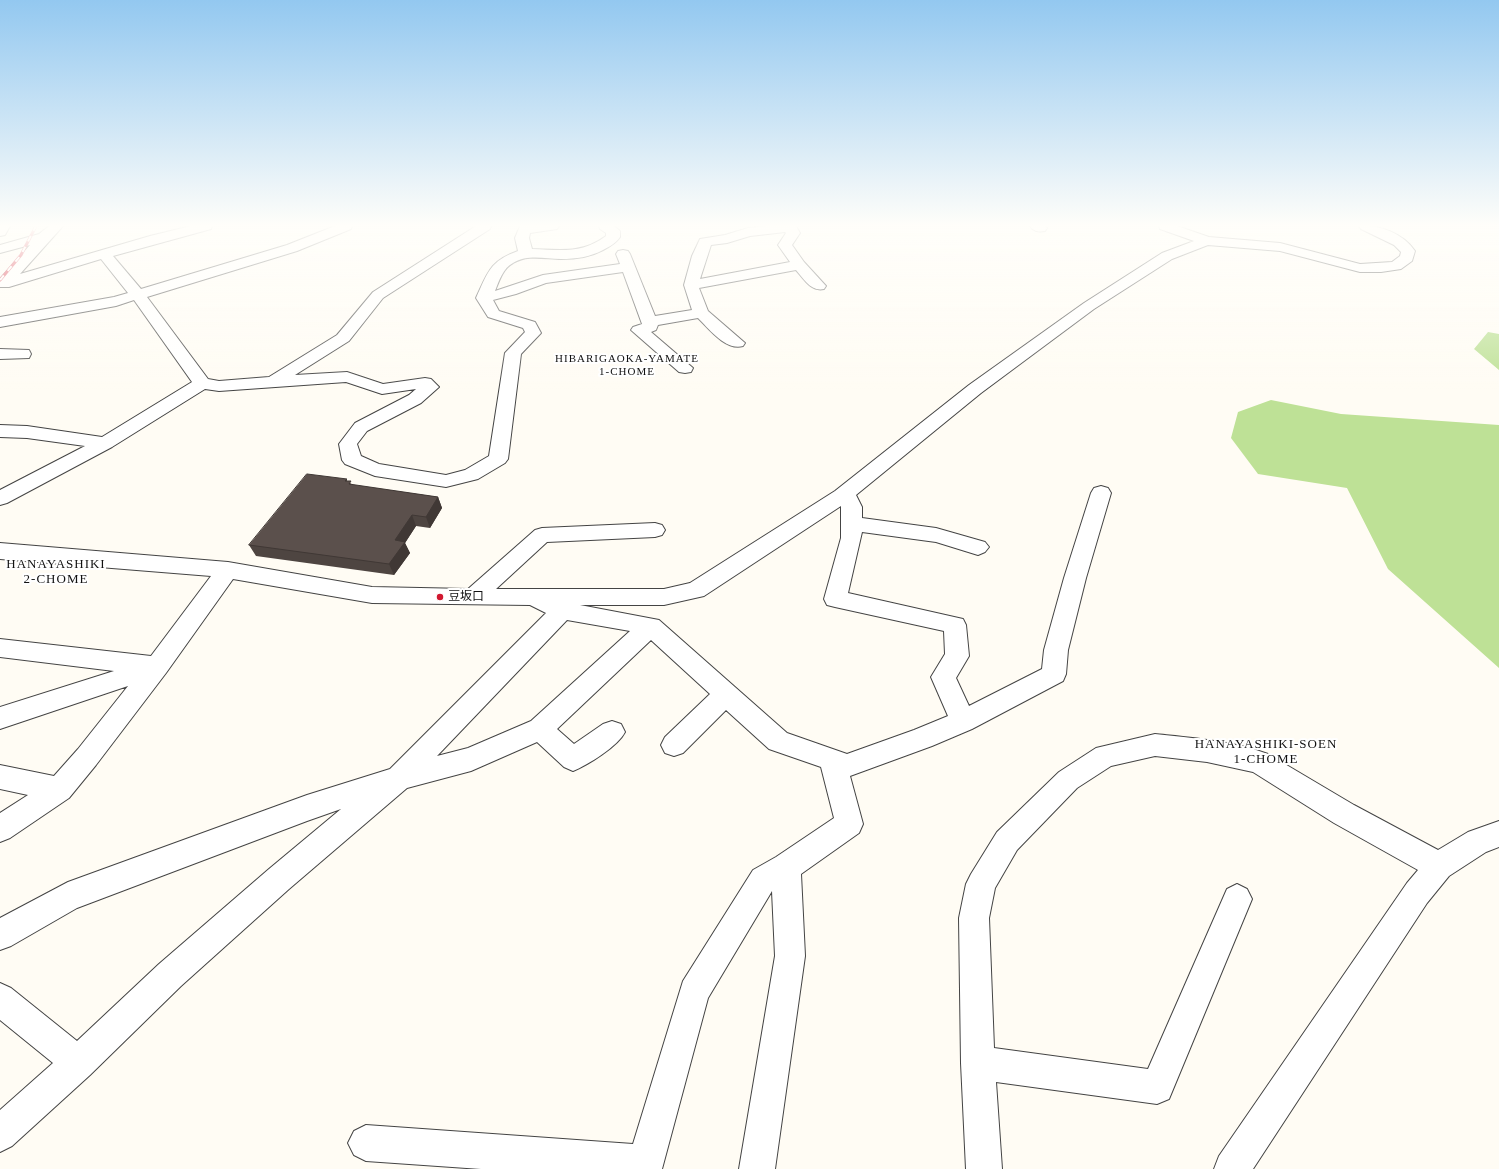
<!DOCTYPE html>
<meta charset="utf-8">
<style>
body{margin:0}
canvas{display:block;background:#fffcf4}
</style>
<canvas width="1499" height="1169"></canvas>
<script>
const ctx = document.querySelector('canvas').getContext('2d');
ctx.lineJoin = 'round';
function fill(path, color) { ctx.fillStyle = color; ctx.fill(path, 'evenodd'); }
function trace(path, color, width, dash) { ctx.strokeStyle = color; ctx.lineWidth = width; ctx.lineCap = dash ? 'butt' : 'round'; ctx.setLineDash(dash || []); ctx.stroke(path); }
function drawText(font, color, halo, rows, align = 'center') {
  ctx.font = font + ' "Times New Roman","Noto Sans JP",serif'; ctx.lineWidth = 4; ctx.setLineDash([]); ctx.textBaseline = 'middle'; ctx.strokeStyle = halo; ctx.fillStyle = color; for (const [text, x, y, turn = 0] of rows) {
    ctx.save(); ctx.translate(x, y); ctx.rotate((+turn || 0) * Math.PI / 180); ctx.textAlign = isNaN(turn) ? turn : align; if (halo) ctx.strokeText(text, 0, 0); ctx.fillText(text, 0, 0); ctx.restore();
  }
}
fill(new Path2D(`
 M1488,332L1499,334V370L1474,349Z
 M1271,400L1341,414L1499,425V668L1388,569L1347,488L1258,474L1231,438L1238,412Z`), '#bee196');
const minor = new Path2D(`
 M0,226H10L5,235L0,236Z
 M49,226H63L20,274L150,236L191,226H212L211,229L113,256L141,289L287,245L335,226H352L351,229L297,251L147,297L208,379L219,381L269,377L337,335L373,292L476,226H491L490,229L383,298L349,341L295,375L347,372L383,384L425,378L431,379L439,387L421,403L367,431L357,444L361,456L379,464L446,475L465,470L489,456L505,353L525,332L523,328L488,317L476,298C488,272 490,261 518,251L515,238L520,226H559L557,229L530,233L529,238L532,249C561,250 582,254 606,236V233L600,229L599,226H614L620,231V237C616,243 609,247 603,250C590,257 576,259 561,259C545,259 528,254 513,263C503,268 499,281 495,291L543,275L620,264L616,254L618,251L623,250L628,251L630,254L655,316L692,310L684,285L692,256L700,239L725,235L748,228L767,226H796L800,233L792,245L804,262L826,286L824,289C811,292 804,279 796,270L699,288L708,311L745,343L743,346C726,351 709,329 698,318L658,325L656,330L651,332L693,368L691,372L685,373L679,372L631,330L633,327L642,324L623,272L546,283L516,294L493,300L499,311L535,322L541,333L521,354L508,459L505,463L478,479L446,487L375,476L345,464L342,460L339,444L355,423L409,395L416,389L382,394L346,382L219,391L205,389L112,447L7,503L0,505V490L85,446L27,438L0,437V425L27,426L102,437L192,382L134,300L116,306L0,327V317L114,297L128,293L101,259L9,287H0V279L30,245L0,253V245L39,234ZM785,232L786,233L778,245L790,262L700,279L711,245L727,243L750,236Z
 M1030,226H1045L1047,228L1045,231C1039,232 1034,232 1030,226Z
 M1159,226H1177L1209,237L1280,243L1360,264L1392,262L1400,256L1401,252L1394,245L1361,229L1359,226C1379,224 1404,234 1415,251L1412,261L1401,269L1381,272H1360L1280,251L1208,245L1172,259L1094,309L981,393L856,495L862,507V518L936,528L985,542L989,547L985,552L978,555L936,542L862,532L848,593L963,619L966,625L969,656L956,678L969,706L1042,669L1044,650L1064,578L1091,493L1094,488L1101,486L1108,488L1111,493L1086,578L1068,650L1066,674L1063,681L972,729L932,746L850,776L863,824L859,833L801,874L805,956L775,1169H739L775,956L772,891L708,998L662,1169H481L366,1161L354,1155L348,1143L354,1131L366,1125L633,1144L683,981L753,870L776,857L834,818L821,767L769,749L726,710L683,753L674,756L665,753L661,745L665,737L710,694L651,640L557,729L574,744L603,724L612,721L621,724L625,732C618,746 588,765 573,771L564,767L537,742L471,771L407,788L289,889L181,986L90,1075L12,1146L0,1152V1110L53,1063L0,1020V983L11,988L77,1041L159,964L269,869L341,809L307,821L77,908L11,946L0,950V918L68,882L307,795L390,769L546,613L530,605L372,603L233,579L166,673L96,765L69,798L10,838L0,842V813L28,795L0,789V765L54,776L78,749L128,686L0,729V707L114,671L0,657V639L151,656L211,576L0,559V543L228,562L372,587L468,589L535,530L542,528L655,523L662,525L665,530L662,535L655,537L547,542L496,589H664L690,583L835,491L969,385L1084,303L1162,253L1194,241L1160,229ZM841,506V538L824,599L827,605L835,607L944,631L945,654L931,677L948,716L914,730L847,754L787,733L659,620L580,605H664L704,596ZM567,620L630,631L531,721L468,748L437,756Z
 M0,349L29,350L31,354L29,358L0,359Z
 M1155,734C1193,738 1233,741 1268,754L1354,805L1438,850L1468,832L1499,821V847L1486,852L1449,876L1427,903L1253,1169H1214L1219,1156L1407,883L1418,870L1334,823L1253,772L1207,762L1155,756L1111,766L1077,788L1017,850L995,888L989,918L994,1048L1148,1069L1227,889L1237,884L1247,889L1252,899L1169,1099L1157,1104L996,1082L1002,1169H966L961,1063L959,918L966,884L971,874L997,832L1059,772L1096,748Z`);
trace(minor, '#444', 2);
fill(minor, '#fff');
const rail = new Path2D(`
 M0,280L21,255L36,226`);
trace(rail, '#d11830', 3);
trace(rail, '#fff', 2, [6]);
fill(new Path2D(`
 M347,479V481L353,485L438,497L442,508L430,528L416,526L405,543L410,553L394,575L256,556L249,545Z`), '#4e4541');
fill(new Path2D(`
 M438,497L442,508L430,528L426,517Z
 M412,515L416,526L405,543L410,553L394,575L389,564L395,540Z`), '#403835');
const building = new Path2D(`
 M307,474L347,479L345,481H351L349,484L438,497L426,517L412,515L395,540L405,542L389,564L249,545Z`);
fill(building, '#5b504c');
trace(building, '#403835', 1);
const sky = ctx.createLinearGradient(0, 0, 0, 389);
sky.addColorStop(0, '#93c8f0');
sky.addColorStop(0.58, '#fffefa');
sky.addColorStop(1, '#fffefa00');
ctx.fillStyle = sky;
ctx.fillRect(0, 0, 1499, 389);
for (const [x, y, r, color] of [
 [440,597,4,"#d11830"]
]) { const dot = new Path2D(); dot.arc(x, y, r, 0, 2 * Math.PI); ctx.fillStyle = color; ctx.fill(dot); trace(dot, '#fff', 1.5); }
ctx.letterSpacing = '1px';
drawText('11px', '#111', '#fff', [
 ["HIBARIGAOKA-YAMATE",627,359],
 ["1-CHOME",627,372]
]);
ctx.letterSpacing = '0px';
drawText('12px', '#111', '#fff', [
 ["豆坂口",448,597]
], 'left');
ctx.letterSpacing = '1px';
drawText('13px', '#111', '#fff', [
 ["HANAYASHIKI",56,565],
 ["2-CHOME",56,580],
 ["HANAYASHIKI-SOEN",1266,745],
 ["1-CHOME",1266,760]
]);
ctx.letterSpacing = '0px';
</script>
